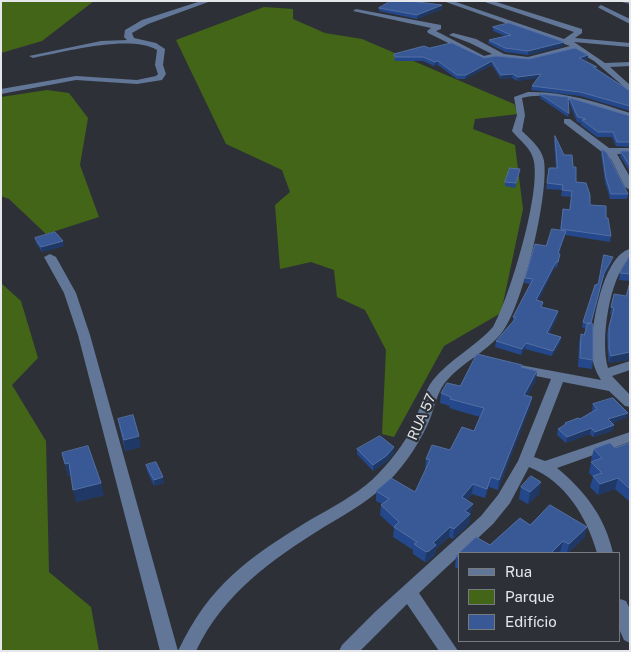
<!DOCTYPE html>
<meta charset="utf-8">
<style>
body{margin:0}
#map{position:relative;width:631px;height:652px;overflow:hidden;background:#2d3137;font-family:"Public Sans",sans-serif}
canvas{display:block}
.frame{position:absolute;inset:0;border:2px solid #e5e7eb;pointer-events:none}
.legend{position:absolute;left:458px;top:552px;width:162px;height:90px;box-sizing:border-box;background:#2d3137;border:1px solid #777a7f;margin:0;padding:6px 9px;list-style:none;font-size:15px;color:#e5e7eb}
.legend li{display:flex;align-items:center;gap:10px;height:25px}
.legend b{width:25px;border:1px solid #777a7f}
</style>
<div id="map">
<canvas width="631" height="652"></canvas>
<div class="frame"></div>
<ul class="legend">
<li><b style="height:6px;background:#627698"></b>Rua</li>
<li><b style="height:14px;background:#426518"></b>Parque</li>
<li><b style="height:14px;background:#385996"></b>Edifício</li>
</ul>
</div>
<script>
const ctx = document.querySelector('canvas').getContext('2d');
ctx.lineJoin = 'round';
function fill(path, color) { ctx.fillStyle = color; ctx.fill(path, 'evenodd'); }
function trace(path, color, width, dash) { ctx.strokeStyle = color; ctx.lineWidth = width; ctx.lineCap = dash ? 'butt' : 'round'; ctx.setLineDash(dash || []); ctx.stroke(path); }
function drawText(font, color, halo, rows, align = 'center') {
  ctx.font = font + ' "Public Sans",sans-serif'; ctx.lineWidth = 4.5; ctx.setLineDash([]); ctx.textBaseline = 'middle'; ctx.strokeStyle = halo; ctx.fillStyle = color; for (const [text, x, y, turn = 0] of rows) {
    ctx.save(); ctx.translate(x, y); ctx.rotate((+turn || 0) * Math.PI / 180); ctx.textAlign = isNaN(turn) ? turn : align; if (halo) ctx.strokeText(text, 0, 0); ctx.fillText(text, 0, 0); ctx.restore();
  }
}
fill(new Path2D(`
 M1,1H94L42,41L1,53Z
 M264,7L293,9V19L325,33L362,39L514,104L518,114L475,119L473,129L515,145L523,209L501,313L444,346L394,437L382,434L386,350L365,310L337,297L334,270L311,262L280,269L275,205L290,192L282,170L226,144L176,40Z
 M47,90L69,93L88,118L80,165L99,217L46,234L9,199L1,196V97Z
 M1,283L21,301L38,358L12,385L46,441L49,572L91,607L99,651H1Z`), '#426518');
fill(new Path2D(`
 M201,1H211L148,24L132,33L134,38L156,43L165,49L163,65L166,74L162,80L137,84L76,80L1,94V89L76,76L137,80L156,76L158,74L155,65L157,50C130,34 64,52 33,58L29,56L101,41L127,40L124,37L125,30L142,20Z
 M443,1H453L564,39L574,32L482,1H493L582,29V33L575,38L630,43V47L574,42L605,63L630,62V66L610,67L630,85V92L594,61L575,50L528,61L496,58L483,60L428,33L427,31L431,28L353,11L356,9L441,25V29L436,31L484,56L492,54L470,43L449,35L453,33L476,39L504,54L528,57L570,46Z
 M621,1H630V4L622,2Z
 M601,5L630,19V24L599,8L598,7Z
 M528,92C562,91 597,102 630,113V119C599,110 554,89 522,98L525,115L522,131C530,139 542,148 544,161C549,195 523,304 503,331C486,354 457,364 442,387C435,399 433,414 427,426C416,449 401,470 383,487C366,503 344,515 324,527C271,560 224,593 196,651H160L78,335L64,293L44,257L50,254L56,257L76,293L90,335L178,651C210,584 248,558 310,520C331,508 354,496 373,479C389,463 404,445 413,425C420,410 423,393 433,380C450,359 475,347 493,327C509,299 543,188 533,158C530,147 519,140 512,131L517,115L514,97Z
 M564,119H570L609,148H630V154H617L630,177V190L625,187L611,159L564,123Z
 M630,249V258C609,277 600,342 608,368L630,361V370L612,376L630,395V407L625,406L609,391L563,382L534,457L545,461L630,432V442L557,468C585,491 605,517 613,553H597C587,517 565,481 529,467L510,503L493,524L419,593L458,651H439L407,604L360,651H339L342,645L375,612L481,516L498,495L518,461L551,379L515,372L513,369L515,366L520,365L601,380C596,372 593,365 592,355C590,331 602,256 630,249Z
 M620,599L626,601L630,609V643L624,640L620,631Z`), '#627698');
fill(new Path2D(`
 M379,8L442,9L417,19L379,11Z
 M493,27L563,46L528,55L505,52L488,43L489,40L505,36L493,31Z
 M429,48L484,58L529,59L588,55V59L584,60L630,91V111L580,96L531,90L532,86L537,78L517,81L512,78L501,79L492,65L465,79H457L438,65L434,66L423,61H395L394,54Z
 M540,94L569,113L568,117L540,98Z
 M570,98L630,116V147L616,146L612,137H597L581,125V123L577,122L569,102Z
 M555,136L576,182L590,205L606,218L611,236L610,242L565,235L559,253L560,254L557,268L555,267L538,301L543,302L542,307L558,311V316L549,334L561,337L560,343L552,356L525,349L521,355L495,347L496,341L513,322V317L531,284L524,283L525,278L546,246L560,230L563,209L569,210L571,197L561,196L562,190L546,189L549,168H556L554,141Z
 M602,149L628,194L627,199H610L605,182L601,154Z
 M621,151H630V172L620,156Z
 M519,174L515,188L505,186V182Z
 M35,238L64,246L42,252L36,243Z
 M630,258V281L619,280L620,273Z
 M612,262L603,279L591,323L593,360L592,369L578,367L579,343L581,334L584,335L586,329L582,327L583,322L598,284Z
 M614,294L626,296L628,360L609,363L608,356L607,334L612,315L610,314Z
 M522,365V367L536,380L527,396L532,397L530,407L498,490L489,487L485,498L472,494L467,500L471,514L470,515L469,524L453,539L449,537L436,549L435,555L428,561L425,562L413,554V550L393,537L394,528L380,515L381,505L382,504L376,501V491L415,492L426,469H425L426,459L450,450L474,431L480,417L449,408L450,406L440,403L441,393L460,386Z
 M593,404L628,413L626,418L612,423V431L593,437L590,434L566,443L557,435L558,429L564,426L565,423L580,419L593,411L592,410Z
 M118,419L141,447L125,451L120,430Z
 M630,443V502L615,489L598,495L590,487L593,477L589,473L591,462H593L591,460L594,449L615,448Z
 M357,449L394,453L386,462L373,471L357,454Z
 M62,453L104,495L76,502L71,475L68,476Z
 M146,465L164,483L154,486L147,471Z
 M521,487L539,494L528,504L519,499Z
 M550,505L587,527L584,538L568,553H563L560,552L559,553H460V570L455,567L456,556L476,537L490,545L520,518L530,525Z`), '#24488b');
fill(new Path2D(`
 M442,5V9L417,19V15Z
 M564,42L563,46L528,55V51Z
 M588,55V59L578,62L579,58Z
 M438,61V65L434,66L435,62Z
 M492,61V65L465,79L466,75Z
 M513,74L512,78L501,79V75Z
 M541,74L540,78L517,81L518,77Z
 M566,231L565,236L557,258L558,253Z
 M63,241L64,246L42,252L41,247Z
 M613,257L612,262L603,279L604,273Z
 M556,262L555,267L536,306V300Z
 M558,311V316L546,339L547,333Z
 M561,337L560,343L552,356L553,351Z
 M526,343L525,349L521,355L522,349Z
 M630,352L628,360L609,363L611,356Z
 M537,371L536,380L523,405L524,395Z
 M532,397L530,407L498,490L499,480Z
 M628,413L626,418L606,425L608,419Z
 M614,425L612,431L593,437L595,432Z
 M591,428L590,434L566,443L567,437Z
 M139,436L141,447L125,451L124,440Z
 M394,447V453L386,462L373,471V465Z
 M69,463L72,474L68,476L65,464Z
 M163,477L164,483L154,486V480Z
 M491,477L489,487L485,498L487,489Z
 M618,478L615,489L598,495L600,484Z
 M541,482L539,494L528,504L530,492Z
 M101,483L104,495L76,502L73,490Z
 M473,484L472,494L461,507L462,497Z
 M473,504L469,524L453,539L454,529L465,511Z
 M450,527L449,537L436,549L435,555L428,561L425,562L426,552L433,543Z
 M587,527L584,538L568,553H567L569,544Z
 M563,541L560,552L559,553H551Z`), '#1f3865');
const building = new Path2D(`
 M391,1H409L442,5L417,15L379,8Z
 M509,23L564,42L528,51L505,48L489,40L511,35L493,27Z
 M452,43L484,58L496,56L529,59L575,48L588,55L579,58L597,67H593L630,91V106L580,92L532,86L541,74L518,77L513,74L501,75L492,61L466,75H457L438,61L435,62L423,57H395L394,54L424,46L429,48Z
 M540,94L568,97L569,113Z
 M570,98L630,116V142H617L613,132H598L582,120L586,119L578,117Z
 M555,136L564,155H572L573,167H576V182L586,183L590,195V205L606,206V218H608L611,236L561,229L563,209L570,210L572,191L562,190L563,185L547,183L549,168H557Z
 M602,149L607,153L628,194H611L606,178Z
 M621,151H630V166Z
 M510,168L520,169L516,183L505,182Z
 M552,229L566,231L558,253L560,254L558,262H556L536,300L543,302L541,307L558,311L547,333L561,337L553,351L526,343L522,349L496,341L516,318L513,317L533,279L525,278L535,244L546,246Z
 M55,232L63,241L41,247L35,238Z
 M604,255L613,257L604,273L591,323H588V324L583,322L595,285L598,284Z
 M629,257L630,258V274L620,273Z
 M630,282V352L611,356L609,349V327L614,308L611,307L614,294L626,296Z
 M588,323L593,324V360L580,358L581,334L584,335Z
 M477,354L522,365L521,367L537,371L524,395L532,397L499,480L491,477L487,489L473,484L462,497L473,504L465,511L470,514L454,529L450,527L433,543L436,545L429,551L426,552L414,544L417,542L394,527L399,522L381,505L389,499L376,491L391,478L415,492L430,460L426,459L432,445L450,450L462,427L474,431L484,408L450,399L451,397L441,393L447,383L460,386Z
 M613,398L628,413L608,419L614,425L595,432L591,428L567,437L558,429L566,424L565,423L578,418L580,419L597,409L593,404Z
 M133,415L139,436L124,440L118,419Z
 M380,436L394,447L386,456L373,465L357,449Z
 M610,443L615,448L630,443V489L618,478L600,484L593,476L602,473L591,462L602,458L594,449Z
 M88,446L101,483L73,490L69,463L65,464L62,453Z
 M156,462L163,477L154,480L146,465Z
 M531,476L541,482L530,492L521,487Z
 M550,505L587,527L569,544L563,541L551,553H460V559L456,556L476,537L490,545L520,518L530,525Z`);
fill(building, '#385996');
trace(building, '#536fa3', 1);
drawText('14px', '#e5e7eb', '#2d3137', [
 ["RUA 57",422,417,-66]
]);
</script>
